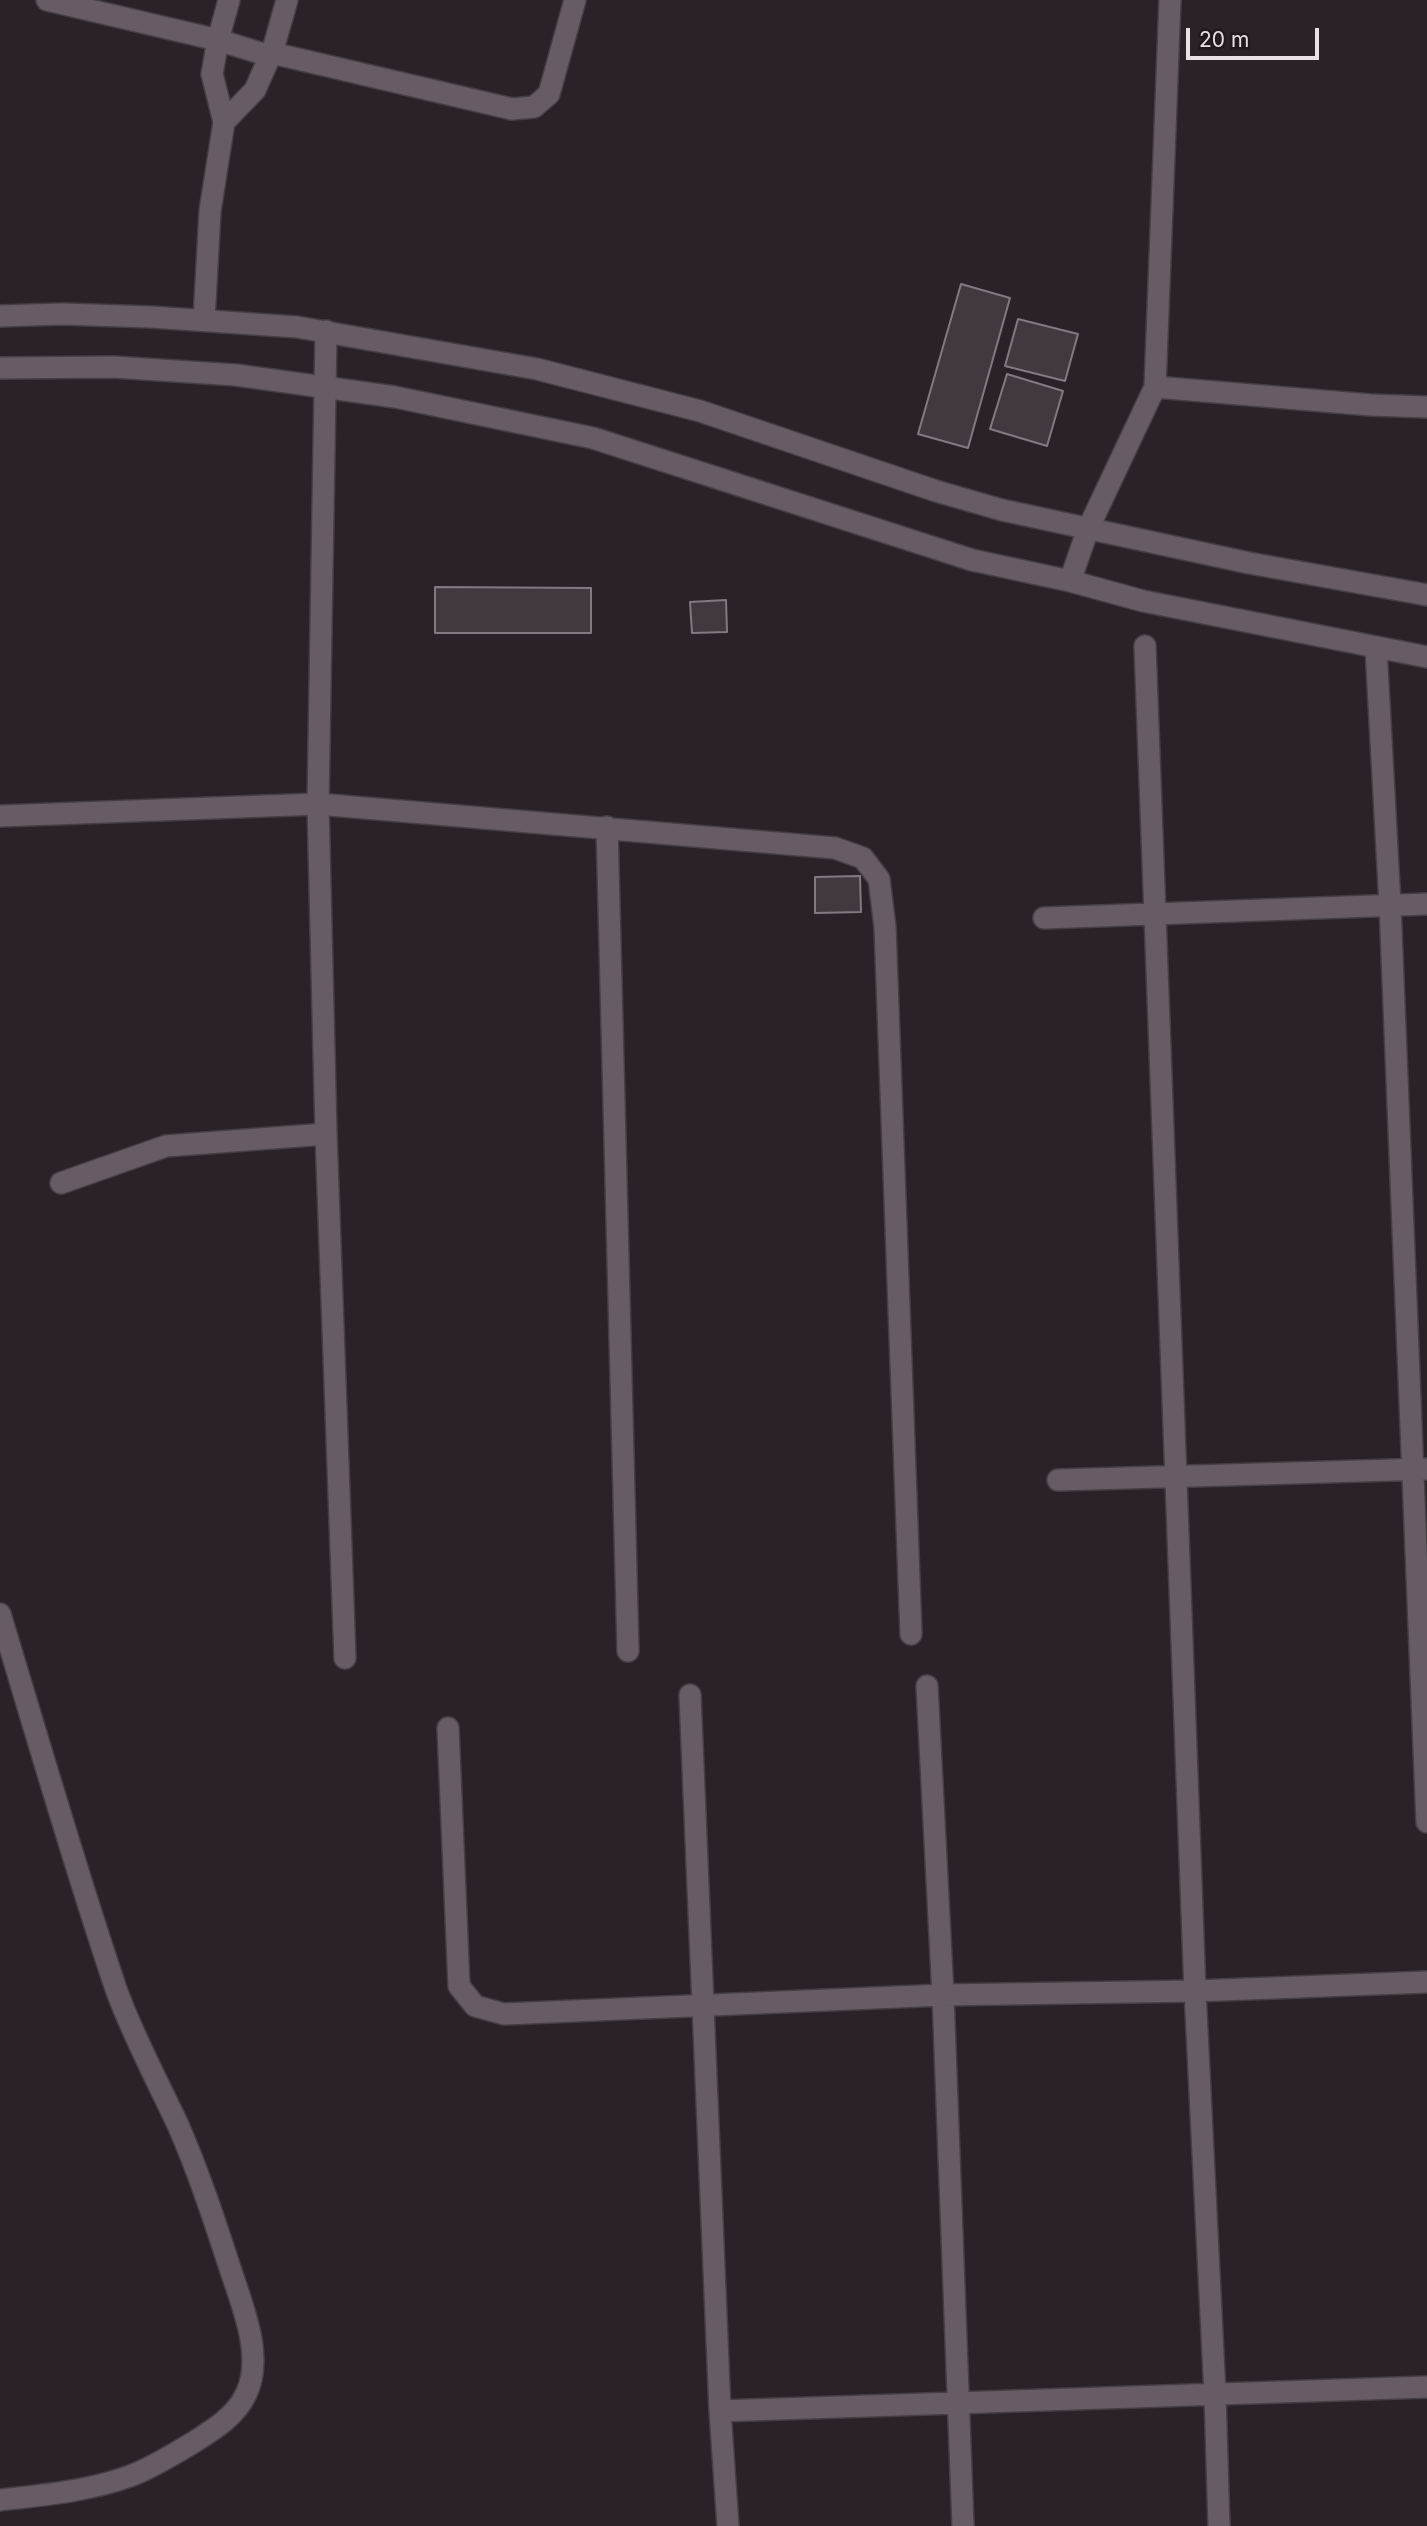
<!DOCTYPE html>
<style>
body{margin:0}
#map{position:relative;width:1427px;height:2526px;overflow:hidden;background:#2a2129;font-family:Inter,sans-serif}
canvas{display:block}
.scale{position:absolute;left:1186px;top:28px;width:133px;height:32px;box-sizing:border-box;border:4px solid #e7e1e6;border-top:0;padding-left:9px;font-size:21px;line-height:24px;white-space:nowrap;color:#e7e1e6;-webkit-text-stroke:5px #211820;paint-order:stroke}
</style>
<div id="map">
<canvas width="1427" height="2526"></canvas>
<div class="scale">20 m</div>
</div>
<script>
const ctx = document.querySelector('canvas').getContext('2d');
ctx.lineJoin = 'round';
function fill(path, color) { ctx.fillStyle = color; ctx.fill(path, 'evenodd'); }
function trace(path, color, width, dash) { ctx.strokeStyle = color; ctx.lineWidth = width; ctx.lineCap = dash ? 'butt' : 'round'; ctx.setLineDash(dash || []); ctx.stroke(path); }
const building = new Path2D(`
 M961,284L1010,298L968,448L918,434Z
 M1018,319L1078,334L1065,381L1005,366Z
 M1007,374L1063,391L1047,446L990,429Z
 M435,587L591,588V633H435Z
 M726,600L727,632L692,633L690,602Z
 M860,876L861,912L815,913V877Z`);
fill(building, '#413840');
trace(building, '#847983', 2);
const street = new Path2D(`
 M47,0L218,40L270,56L272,53L512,109L534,107L549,94L575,0
 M272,53L287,0
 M224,122L255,90L270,56
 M204,320L210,211L224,122L212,74L218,40L229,0
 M326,331L318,804L326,1134L345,1658
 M1155,387L1371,405L1427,407
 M1088,529L1155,387L1170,0
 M1145,646L1195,1991L1215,2394L1219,2526
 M1376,648L1390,905L1427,1822
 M0,816L318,804L835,848L863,858L879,879L885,927L911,1634
 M607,827L628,1651
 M1044,918L1427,904
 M61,1183L166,1146L326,1134
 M1058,1480L1427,1469
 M0,1614C38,1739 74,1865 116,1989C133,2036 157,2080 178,2125C199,2173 215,2222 231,2271C243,2308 264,2357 246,2394C236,2416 213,2430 194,2442C174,2454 152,2468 130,2476C89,2491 44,2495 0,2500
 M927,1686L943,1995L1195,1991L1427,1982
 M690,1695L720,2411L728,2526
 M448,1728L459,1986L475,2006L504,2014L943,1995L963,2526
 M720,2411L1427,2387`);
const secondary = new Path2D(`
 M0,316L62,314L151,317L297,327L537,369L700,411L936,491L1002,510L1249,563L1427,595
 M0,368L113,367L236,375L395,397L593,438L972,560L1070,581L1143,601L1427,657
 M1070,581L1088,529`);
trace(street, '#463e45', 24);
trace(secondary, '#463e45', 24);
trace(street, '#675c65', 21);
trace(secondary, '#675c65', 21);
</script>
